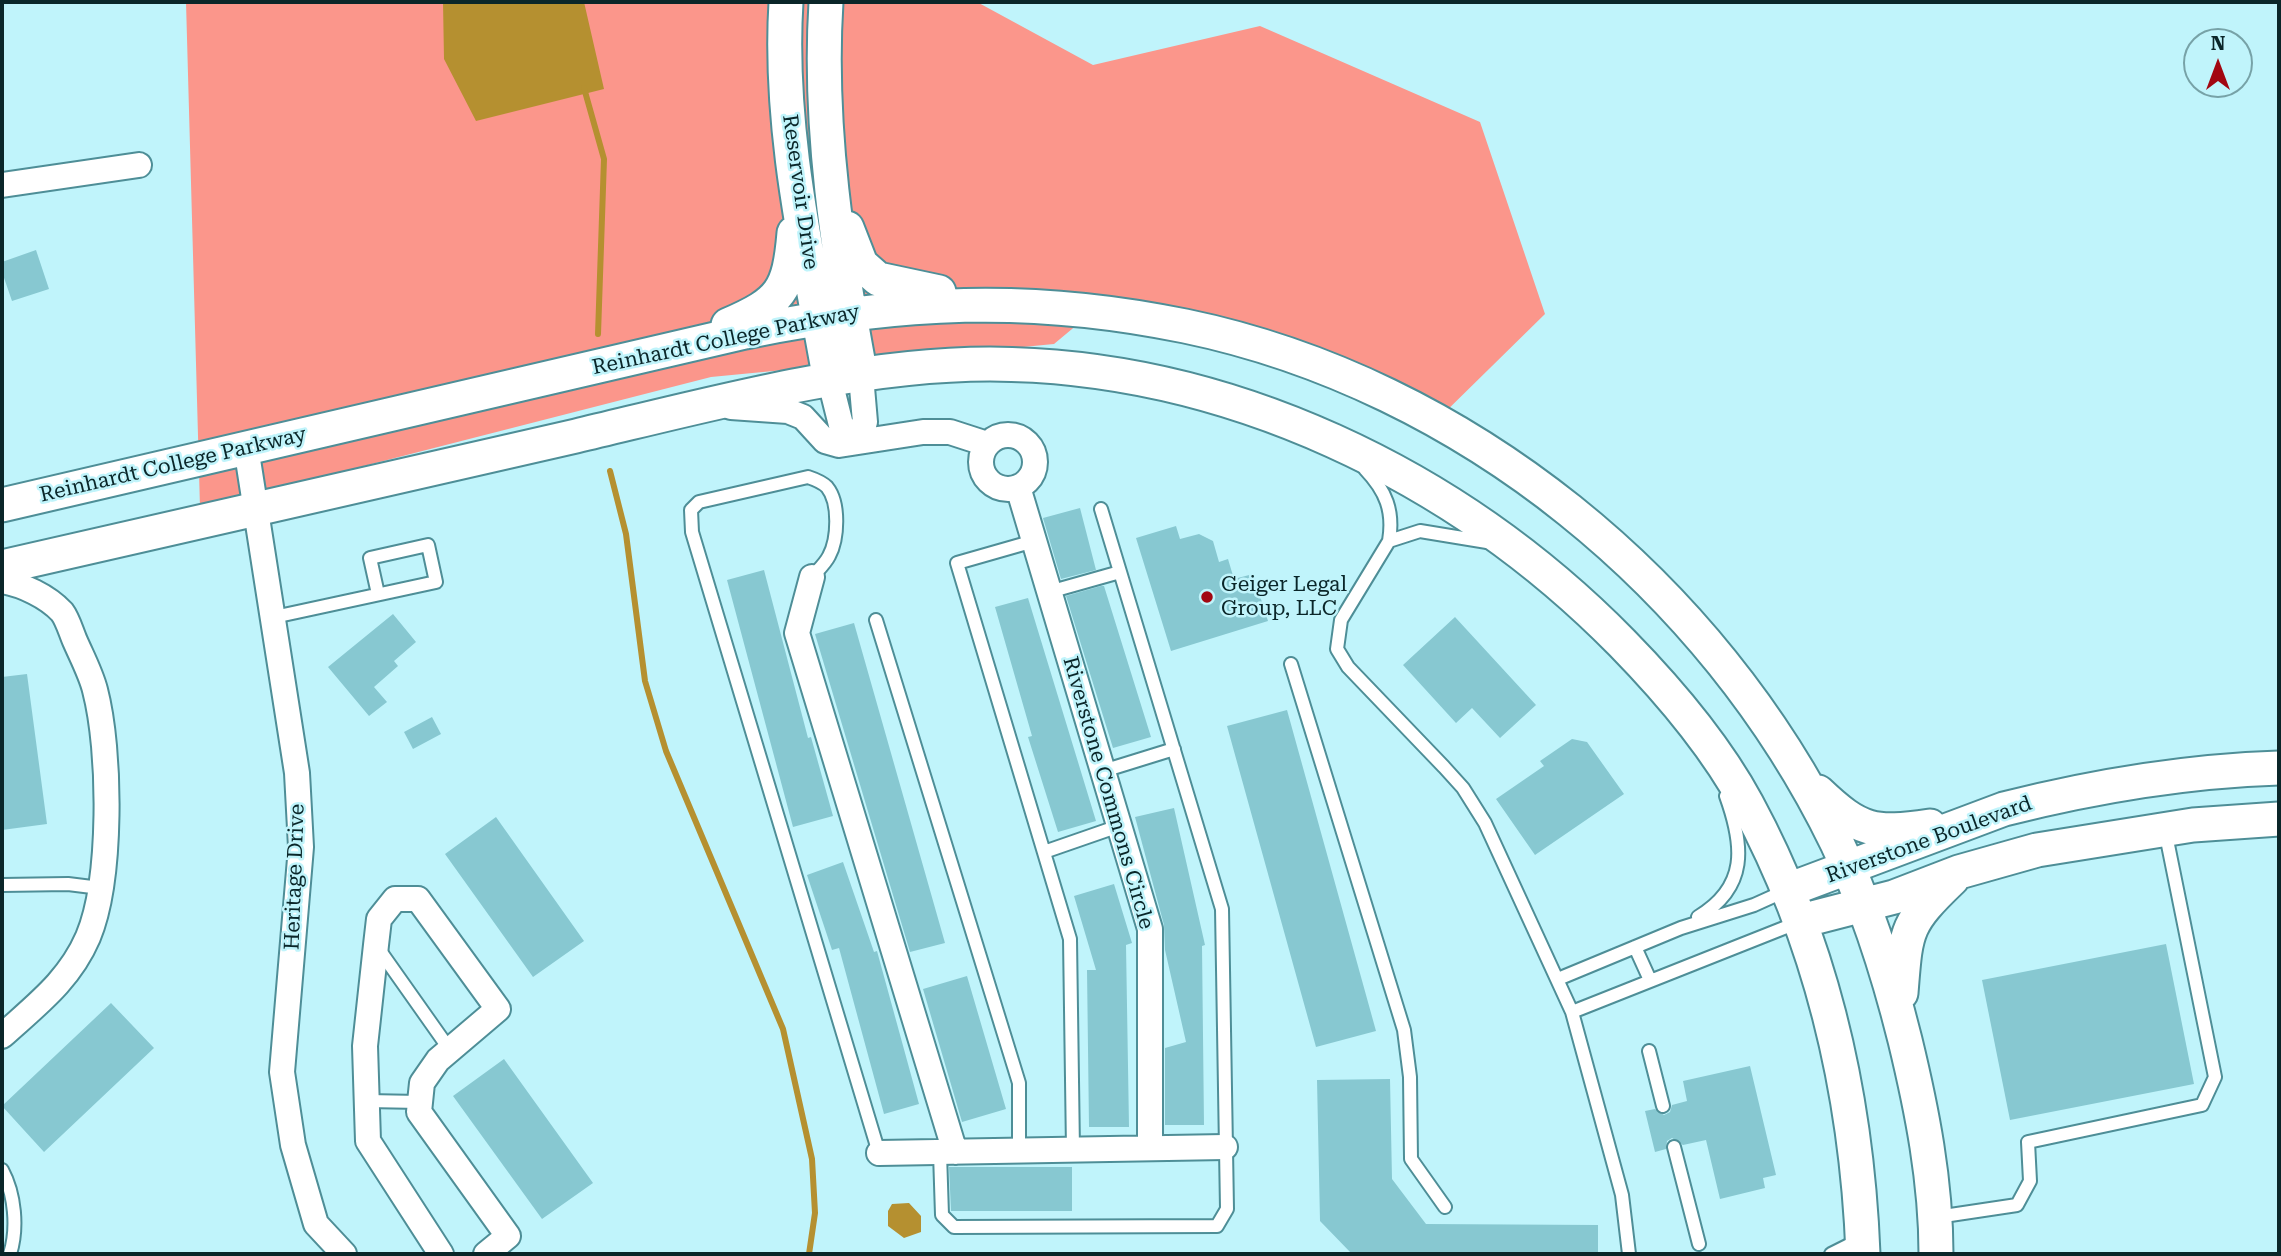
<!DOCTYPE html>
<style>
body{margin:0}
#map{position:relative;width:2281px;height:1256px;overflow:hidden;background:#c0f4fb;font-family:"Roboto Serif",serif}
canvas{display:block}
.frame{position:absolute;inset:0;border:4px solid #0a2629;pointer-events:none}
.north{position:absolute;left:2183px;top:28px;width:70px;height:70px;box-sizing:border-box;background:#c0f4fb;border:2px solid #77a2a7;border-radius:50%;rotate:0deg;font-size:19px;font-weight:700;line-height:28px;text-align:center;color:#0a2629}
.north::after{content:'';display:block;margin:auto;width:24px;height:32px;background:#a20711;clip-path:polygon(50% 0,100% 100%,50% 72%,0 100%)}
</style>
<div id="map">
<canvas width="2281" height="1256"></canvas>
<div class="frame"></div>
<div class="north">N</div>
</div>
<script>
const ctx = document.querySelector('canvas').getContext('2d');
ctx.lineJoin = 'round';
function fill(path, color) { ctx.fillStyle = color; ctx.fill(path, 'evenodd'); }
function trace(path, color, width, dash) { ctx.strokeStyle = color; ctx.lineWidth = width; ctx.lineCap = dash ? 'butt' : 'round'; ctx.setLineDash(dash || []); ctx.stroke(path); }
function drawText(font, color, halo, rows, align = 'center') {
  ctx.font = font + ' "Roboto Serif",serif'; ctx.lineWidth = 5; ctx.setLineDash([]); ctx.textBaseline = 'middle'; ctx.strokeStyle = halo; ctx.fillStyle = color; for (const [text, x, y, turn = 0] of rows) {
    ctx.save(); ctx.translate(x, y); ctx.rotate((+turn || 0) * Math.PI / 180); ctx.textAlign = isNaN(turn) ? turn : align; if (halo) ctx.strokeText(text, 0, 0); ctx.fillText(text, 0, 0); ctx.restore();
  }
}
fill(new Path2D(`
 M186,2H977L1093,65L1260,26L1480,122L1545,314L1434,423L1252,341L1096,309L1054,344L711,377L200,508Z`), '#fb968b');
fill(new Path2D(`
 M443,2H584L604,89L476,121L444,59Z
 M909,1203L921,1216V1232L904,1238L888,1226V1211L892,1204Z`), '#b59030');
trace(new Path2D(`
 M584,88L604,159L598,334
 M610,471L626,534L645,681L666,751L783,1029L812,1159L815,1213L809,1254`), '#b59030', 6);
fill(new Path2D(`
 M36,250L49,289L12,301L2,272V262Z
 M1080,508L1096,570L1061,579L1043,518Z
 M1176,526L1180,539L1199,534L1213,541L1219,562L1228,559L1234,579L1253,574L1268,621L1171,651L1136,538Z
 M764,570L808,738L811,737L833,816L793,827L727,580Z
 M1101,586H1104L1151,737L1113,748L1066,596Z
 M1028,598L1096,821L1058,832L1028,737L1032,736L995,607Z
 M393,614L416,642L394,661L398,666L374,687L387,702L369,716L328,667Z
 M1455,617L1536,705L1500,738L1472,708L1456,723L1403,665Z
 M854,623L945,943L910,952L815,634Z
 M27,674L47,824L2,830V677Z
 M1287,710L1376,1031L1316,1047L1227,726Z
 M432,717L441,734L413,749L404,732Z
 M1572,739L1587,742L1624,794L1535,855L1496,799L1544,766L1540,761Z
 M1174,808L1205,945L1202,946L1204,1125H1165V1048L1186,1042L1165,950L1164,925L1135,817Z
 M496,817L584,941L533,977L445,854Z
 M843,862L874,952L877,951L919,1104L884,1114L839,948L832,950L807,875Z
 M1114,884L1132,943L1126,945L1129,1127H1089L1087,970H1096L1074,896Z
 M2166,944L2194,1084L2010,1120L1982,980Z
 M967,976L1006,1109L962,1122L923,989Z
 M111,1003L154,1048L44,1152L2,1106Z
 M504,1059L593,1183L542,1219L453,1096Z
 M1750,1066L1776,1175L1763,1178L1765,1188L1720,1199L1706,1140L1683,1145L1672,1138L1667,1141L1666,1149L1655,1152L1645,1111L1655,1109L1664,1115L1670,1112L1672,1105L1687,1101L1683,1081Z
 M1390,1079L1392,1179L1426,1224L1598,1225V1254H1352L1320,1221L1317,1080Z
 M949,1167H1072V1211H951Z`), '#87c8d1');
const lane = new Path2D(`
 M1365,469C1386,491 1394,511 1389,541L1341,620L1337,649L1348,667L1444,767L1463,788L1485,823L1572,1012L1622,1195L1629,1254
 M1034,541L957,563L1070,939L1073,1150
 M1389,541L1420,531L1487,542
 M812,577C817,571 825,564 829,556C838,539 840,503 827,487C822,482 814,479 808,477L699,502L691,510L692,532L879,1153
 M1049,592L1120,572
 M274,617L436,582L428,545L370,558L378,594
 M876,620L1019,1083V1151
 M1291,664L1404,1030L1410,1077L1411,1159L1445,1207
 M1103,771L1174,749
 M1044,852L1119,826
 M2,885L68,884L100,888
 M1698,917C1748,887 1744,846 1726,796
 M1635,947L1650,980
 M378,948L450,1050
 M1558,979L1681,928L1754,905L1785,891
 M1572,1012L1799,922
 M1649,1051L1663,1106
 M367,1101L420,1102
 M1674,1147L1699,1244
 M940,1153L942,1215L954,1227L1217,1226L1227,1209L1222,909L1101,509
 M2,1170C15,1194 18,1228 10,1254
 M1937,1217L2017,1205L2030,1181L2028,1142L2202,1105L2215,1077L2165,830
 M1831,1254L1859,1240`);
const street = new Path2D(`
 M2,185L139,165
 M830,381L841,425L857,441L865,422L861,376
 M731,407L788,411L803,417L825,441L839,445L923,432H950L987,444
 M981 462a27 27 0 1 1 54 0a27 27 0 1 1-54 0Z
 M246,447L297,773L301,847L282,1072L293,1145L316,1224L344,1254
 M1018,487L1150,929V1148
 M812,577L797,633L955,1152
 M2,581C23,585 47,596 62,612C68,620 71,632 75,641C82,657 91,674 95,690C111,751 112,880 88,937C69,981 36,1005 2,1036
 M879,1153L1225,1147
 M441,1254L368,1141L365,1046L376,945L379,919L395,899H418L498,1009L438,1060L422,1083L419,1112L508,1236L486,1254`);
const secondary = new Path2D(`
 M786,2C778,129 808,256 830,381
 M826,2C818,127 838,254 861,376
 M847,228L861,264L878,279L939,292
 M728,325C781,302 789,291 794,233
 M2,505L745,332C899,301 1030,294 1185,326C1465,384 1713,587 1837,843C1867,906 1888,972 1905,1040C1922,1110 1936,1181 1936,1254
 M2,567C193,523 385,480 576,436C707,405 855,364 990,364C1228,365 1457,475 1622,643C1669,691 1715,745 1747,804C1822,943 1857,1098 1863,1254
 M1818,792C1860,832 1874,834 1930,826
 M1788,890L2004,809C2095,786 2186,771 2279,768
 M1801,921L1894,897L1959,872L2037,850L2193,825L2279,819
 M1901,993C1906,930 1905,924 1952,879`);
trace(lane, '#4e8e97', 16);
trace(street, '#4e8e97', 28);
trace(secondary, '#4e8e97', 37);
trace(lane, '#fff', 12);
trace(street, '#fff', 24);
trace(secondary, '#fff', 33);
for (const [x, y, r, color] of [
 [1207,597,7,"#a20711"]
]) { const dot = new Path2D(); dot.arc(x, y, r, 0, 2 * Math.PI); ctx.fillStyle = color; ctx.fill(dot); trace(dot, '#c0f4fb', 2.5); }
drawText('21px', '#0a2629', '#c0f4fb', [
 ["Reservoir Drive",800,192,82],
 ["Reinhardt College Parkway",726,340,-12],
 ["Reinhardt College Parkway",173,465,-13],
 ["Riverstone Commons Circle",1108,793,74],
 ["Riverstone Boulevard",1929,840,-20],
 ["Heritage Drive",295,877,-88]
]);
drawText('21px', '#0a2629', '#c0f4fb', [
 ["Geiger Legal",1221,585],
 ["Group, LLC",1221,609]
], 'left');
</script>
